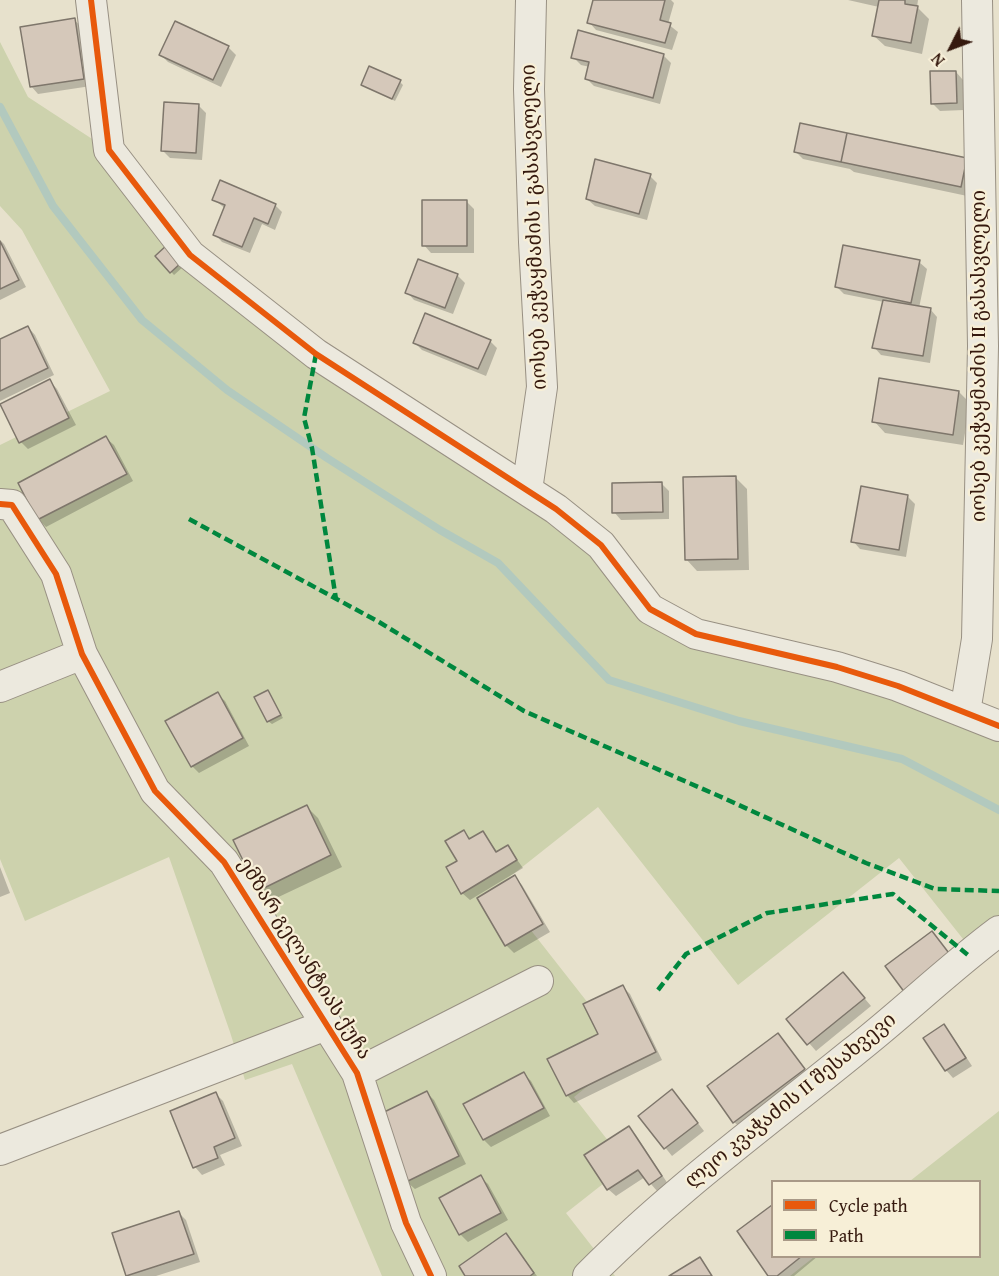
<!DOCTYPE html>
<meta charset="utf-8">
<style>
body{margin:0}
#map{position:relative;width:999px;height:1276px;overflow:hidden;background:#e7e1cc;font-family:"Gentium Book Plus",serif}
canvas{display:block}
.legend{position:absolute;left:771px;top:1180px;width:210px;height:78px;box-sizing:border-box;background:#f7efd7;border:2px solid #a99987;margin:0;padding:8px 10px;list-style:none;font-size:18px;color:#35190e}
.legend li{display:flex;align-items:center;gap:12px;height:30px}
.legend b{width:30px;border:2px solid #a99987}
.north{position:absolute;left:921px;top:18px;width:60px;height:60px;-webkit-text-stroke:4px #f7efd7;paint-order:stroke;rotate:228deg;font-size:16px;font-weight:700;line-height:24px;text-align:center;color:#35190e}
.north::after{content:'';display:block;margin:auto;width:21px;height:27px;background:#35190e;clip-path:polygon(50% 0,100% 100%,50% 72%,0 100%)}
</style>
<div id="map">
<canvas width="999" height="1276"></canvas>
<ul class="legend">
<li><b style="height:8px;background:#e8590c"></b>Cycle path</li>
<li><b style="height:8px;background:#00873e"></b>Path</li>
</ul>
<div class="north">N</div>
</div>
<script>
const ctx = document.querySelector('canvas').getContext('2d');
ctx.lineJoin = 'round';
function fill(path, color) { ctx.fillStyle = color; ctx.fill(path, 'evenodd'); }
function trace(path, color, width, dash) { ctx.strokeStyle = color; ctx.lineWidth = width; ctx.lineCap = dash ? 'butt' : 'round'; ctx.setLineDash(dash || []); ctx.stroke(path); }
function drawText(font, color, halo, rows, align = 'center') {
  ctx.font = font + ' "Gentium Book Plus","Noto Serif Georgian",serif'; ctx.lineWidth = 4.5; ctx.setLineDash([]); ctx.textBaseline = 'middle'; ctx.strokeStyle = halo; ctx.fillStyle = color; for (const [text, x, y, turn = 0] of rows) {
    ctx.save(); ctx.translate(x, y); ctx.rotate((+turn || 0) * Math.PI / 180); ctx.textAlign = isNaN(turn) ? turn : align; if (halo) ctx.strokeText(text, 0, 0); ctx.fillText(text, 0, 0); ctx.restore();
  }
}
fill(new Path2D(`
 M0,42L28,97L109,150L190,255L527,490L651,609L999,726V950L982,963L899,858L738,985L598,807L497,887L628,1054L574,1097L627,1165L566,1213L615,1276H382L292,1064L245,1080L230,1032L169,857L25,921L0,859V445L110,391L22,230L0,206Z
 M999,1111V1276H790L814,1257L980,1256V1182L910,1181Z`), '#cdd2ad');
fill(new Path2D(`
 M594,0H671L674,3L668,24L678,32L672,50L596,30L589,22Z
 M848,0H918L917,7L929,19L922,54L885,46L873,35L879,7Z
 M74,20L82,27L91,86L38,94L31,86Z
 M176,23L228,47L236,55L221,87L168,62L161,55Z
 M663,55L671,63L660,104L594,86L587,79L590,67L581,65L573,57Z
 M956,72L963,80L964,110L940,111L932,103Z
 M400,82L403,85L395,101L363,84Z
 M198,105L206,113L202,160L170,158L162,150Z
 M795,151L966,159L972,197L854,172L850,169L803,159Z
 M650,176L657,183L647,220L595,206L587,199Z
 M213,199L275,205L282,212L275,230L262,224L250,253L222,242L215,234L226,209Z
 M467,202L474,209V253H431L424,245Z
 M0,240L4,244L26,287L0,300Z
 M157,256L184,266L174,275Z
 M919,262L927,269L919,308L930,309L937,317L930,363L881,355L874,347L884,302L844,294L837,287Z
 M457,275L465,283L453,314L414,300L407,292Z
 M28,327L35,335L54,375L0,401V341Z
 M490,341L497,348L486,376L422,350L415,343Z
 M50,381L57,389L76,425L28,449L21,442Z
 M959,392L970,403L963,445L885,433L874,421Z
 M106,438L114,445L133,481L46,527L38,519Z
 M736,478L747,489L749,570L697,571L686,559Z
 M662,484L669,491V519L621,520L614,512Z
 M907,496L915,504L906,557L860,549L853,541Z
 M267,691L283,718L272,724L268,721Z
 M217,694L225,701L249,746L199,773L192,766Z
 M307,807L318,818L342,867L270,901L259,890Z
 M464,832L471,839L483,832L498,853L508,847L523,868L470,900L462,893L459,861Z
 M0,867L10,893L0,897Z
 M515,877L522,885L550,932L514,953L506,945Z
 M850,981L871,1006L816,1051L788,1019Z
 M623,987L630,994L662,1060L574,1103L567,1095Z
 M944,1026L951,1034L972,1066L953,1078L946,1070Z
 M778,1035L811,1077L742,1129L734,1122Z
 M523,1073L531,1081L550,1116L491,1147L484,1140L465,1105Z
 M427,1093L434,1100L466,1164L415,1189L407,1182Z
 M216,1094L223,1101L242,1146L220,1155L225,1165L202,1175L195,1167Z
 M679,1099L704,1131L672,1156L640,1116Z
 M628,1128L636,1135L668,1184L657,1191L645,1177L616,1196L608,1189Z
 M480,1177L488,1184L508,1220L468,1242L461,1235L441,1198Z
 M772,1207V1256H818L794,1276H770L739,1231Z
 M179,1213L186,1220L200,1262L156,1276H128Z
 M506,1235L537,1276H467Z`), '#0003');
trace(new Path2D(`
 M0,107L53,206L142,320L227,390L327,458L440,530L498,563L609,680L739,721L902,759L999,810`), '#b2c9be', 8);
const building = new Path2D(`
 M593,0H665L660,20L671,23L665,43L587,23Z
 M879,0H905V4L918,6L911,43L872,36Z
 M75,18L84,79L30,87L20,27Z
 M175,21L229,46L213,80L159,55Z
 M578,30L664,54L653,98L585,79L589,62L571,58Z
 M369,66L401,80L392,99L361,85Z
 M930,71H956L957,103L931,104Z
 M164,102L199,104L196,153L161,151Z
 M800,123L847,133L841,162L794,152Z
 M847,133L967,158L961,187L841,162Z
 M595,159L651,174L639,214L586,199Z
 M220,180L276,204L268,224L254,218L242,247L213,235L225,205L212,200Z
 M422,200H467V246H422Z
 M0,241L19,280L0,289Z
 M167,245L182,262L170,273L155,256Z
 M843,245L920,260L911,303L835,287Z
 M418,259L458,274L445,308L405,293Z
 M883,300L931,308L923,356L872,348Z
 M425,313L491,340L478,369L413,343Z
 M28,326L48,368L0,391V339Z
 M879,378L959,391L953,435L872,422Z
 M50,379L69,418L19,443L0,404Z
 M106,436L127,474L37,520L18,483Z
 M736,476L738,559L685,560L683,477Z
 M662,482L663,512L612,513V483Z
 M861,486L908,495L899,550L851,542Z
 M268,690L281,715L267,722L254,697Z
 M218,692L243,738L191,767L165,721Z
 M307,805L331,855L258,891L233,840Z
 M464,830L469,839L483,831L496,852L508,845L517,860L461,894L446,867L457,861L445,841Z
 M515,875L543,924L505,946L477,898Z
 M932,931L955,961L908,997L885,966Z
 M843,972L865,998L807,1045L786,1019Z
 M623,985L656,1052L566,1096L547,1059L598,1034L583,1004Z
 M944,1024L966,1058L945,1071L923,1038Z
 M778,1033L805,1069L733,1123L707,1086Z
 M524,1072L544,1108L483,1140L463,1104Z
 M672,1089L698,1123L664,1149L638,1116Z
 M427,1091L459,1156L406,1182L374,1117Z
 M216,1092L235,1138L214,1147L218,1158L193,1168L170,1111Z
 M629,1126L662,1176L649,1185L638,1170L607,1190L584,1155Z
 M481,1175L501,1213L459,1235L439,1198Z
 M772,1205V1256H802L777,1276H768L737,1231Z
 M179,1211L194,1254L126,1276L112,1233Z
 M506,1233L534,1273L530,1276H465L459,1266Z
 M700,1257L712,1276H669Z`);
fill(building, '#d5c8ba');
trace(building, '#7e766b', 1.5);
const minor = new Path2D(`
 M91,0L109,150L190,255L316,354L556,509L601,545L650,609L696,634L837,667L898,686L999,726
 M527,490L542,387L534,242L529,89L531,0
 M0,504L12,505L56,574L82,654L155,791L224,862L357,1073L406,1223L431,1276
 M0,687L82,654
 M965,712L977,639L983,346L977,0
 M357,1073L538,981
 M0,1150L326,1025
 M588,1276C669,1194 762,1126 852,1053C902,1014 948,969 999,931`);
trace(minor, '#989083', 32);
trace(minor, '#ece9de', 30);
trace(new Path2D(`
 M316,354L304,418L312,448L336,599
 M189,519L379,622L524,711L719,796L866,863L919,883L935,889L999,891
 M658,990L686,954L767,913L893,894L968,955`), '#00873e', 4.5, [9, 4.5]);
trace(new Path2D(`
 M91,0L109,150L190,255L316,354L556,509L601,545L650,609L696,634L837,667L898,686L999,726
 M0,504L12,505L56,574L82,654L155,791L224,862L357,1073L406,1223L431,1276`), '#e8590c', 6);
drawText('20px', '#35190e', '#f7efd7', [
 ["იოსებ კეჭაყმაძის I გასასვლელი",535,227,-92],
 ["იოსებ კეჭაყმაძის II გასასვლელი",980,356,-90],
 ["ემზარ გელანტიას ქუჩა",304,959,58],
 ["ლეო კვაჭაძის II შესახვევი",791,1101,-39]
]);
</script>
